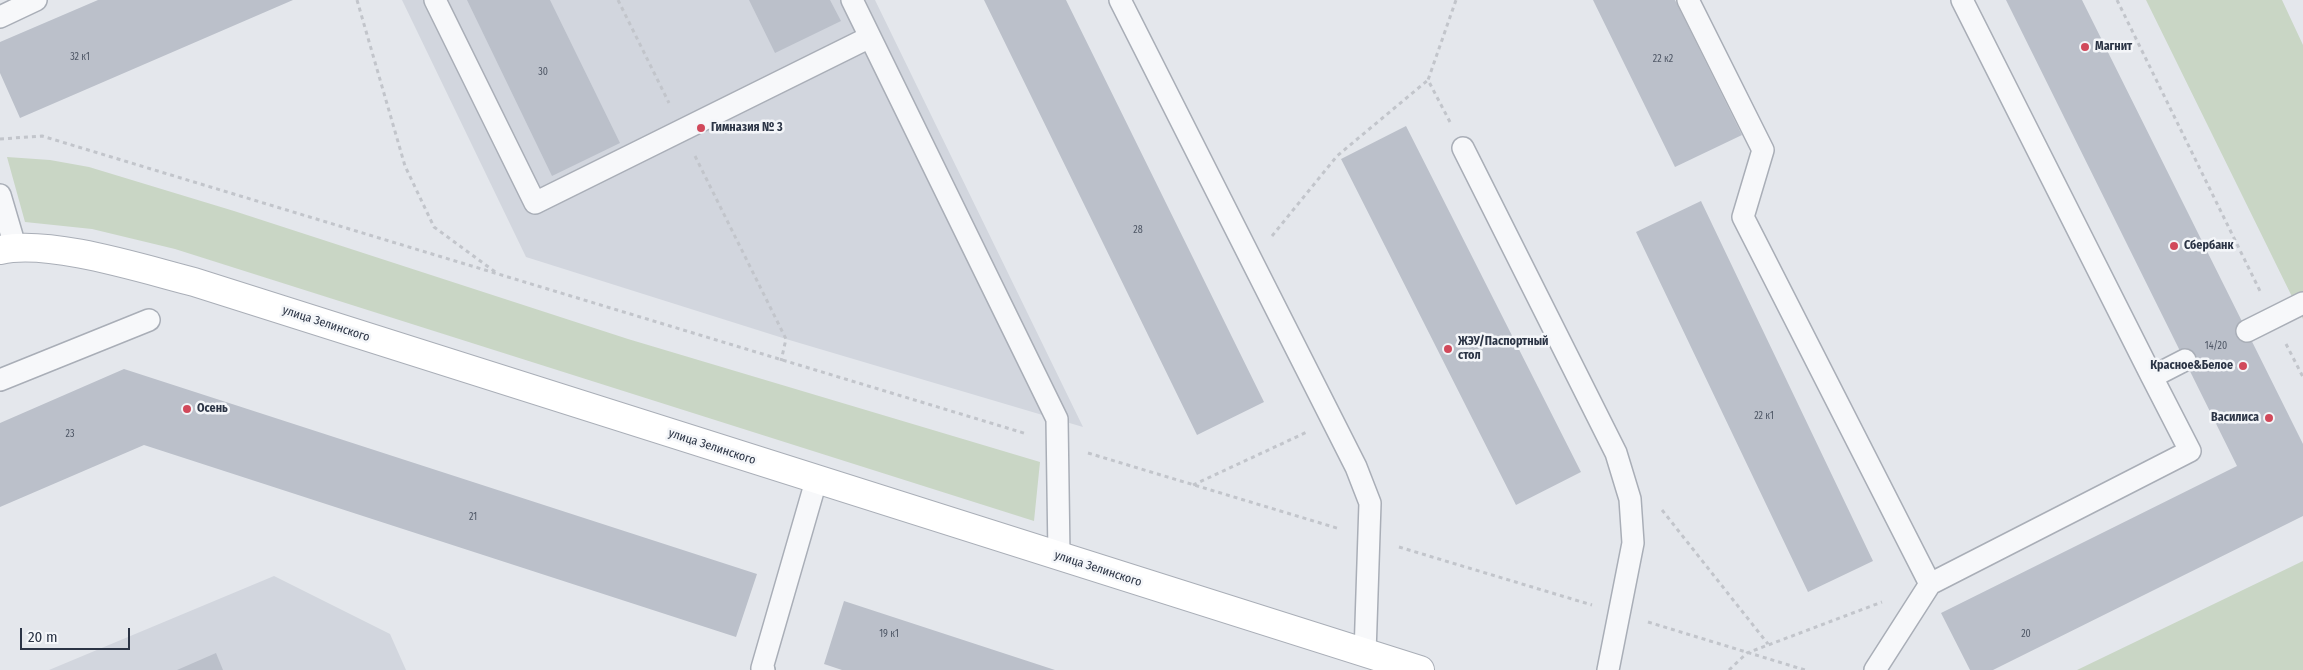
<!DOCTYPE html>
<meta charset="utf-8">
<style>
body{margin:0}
#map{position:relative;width:2303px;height:670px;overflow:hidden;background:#e4e7ec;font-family:"Fira Sans Condensed",sans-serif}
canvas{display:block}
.scale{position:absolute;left:20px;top:628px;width:110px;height:22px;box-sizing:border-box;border:2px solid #2b3445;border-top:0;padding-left:6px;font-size:15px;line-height:18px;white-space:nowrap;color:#2b3445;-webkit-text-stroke:4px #f4f6f9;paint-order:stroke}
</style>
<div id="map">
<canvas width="2303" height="670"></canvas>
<div class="scale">20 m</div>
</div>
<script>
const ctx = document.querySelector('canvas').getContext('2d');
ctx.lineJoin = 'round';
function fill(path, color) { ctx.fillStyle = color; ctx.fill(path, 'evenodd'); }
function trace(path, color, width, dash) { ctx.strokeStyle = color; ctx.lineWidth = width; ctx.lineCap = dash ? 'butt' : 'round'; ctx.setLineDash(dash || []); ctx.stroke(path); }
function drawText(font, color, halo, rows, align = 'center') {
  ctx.font = font + ' "Fira Sans Condensed",sans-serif'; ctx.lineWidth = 5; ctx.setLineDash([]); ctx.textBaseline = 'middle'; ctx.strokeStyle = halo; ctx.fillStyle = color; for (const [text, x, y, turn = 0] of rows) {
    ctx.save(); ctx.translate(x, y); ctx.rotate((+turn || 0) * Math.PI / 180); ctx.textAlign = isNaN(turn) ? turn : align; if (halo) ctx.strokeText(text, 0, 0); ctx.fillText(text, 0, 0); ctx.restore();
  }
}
fill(new Path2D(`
 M402,0H875L1083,427L786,339L526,257Z
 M274,576L390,634L406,670H49Z`), '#d2d6de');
fill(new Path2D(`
 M2146,0H2282L2303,45V319Z
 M7,157L50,160L89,167L234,211L628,339L1040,462L1034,521L175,249L92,229L25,222Z
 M2303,561V670H2077Z`), '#c9d6c5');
fill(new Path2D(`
 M98,0H293L20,118L0,73V42Z
 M467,0H550L620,143L552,176Z
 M749,0H830L841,21L775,53Z
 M984,0H1066L1264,402L1197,435Z
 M1593,0H1675L1742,135L1675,167Z
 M2006,0H2082L2303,444V516L1993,670H1970L1941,613L2237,466Z
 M1406,126L1581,472L1516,505L1341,159Z
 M1701,201L1873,561L1808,592L1636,232Z
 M124,369L757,574L736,637L144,445L0,507V423Z
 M844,601L1055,670H842L824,664Z
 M216,653L223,670H177Z`), '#bbc0ca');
const lane = new Path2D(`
 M435,0L535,203L870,37
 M852,0L1057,419L1059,556
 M1120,0L1356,467L1370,503L1365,654
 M1688,0L1763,150L1743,217L1930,584
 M1962,0L2152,377
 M0,17L36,0
 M1463,148L1616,453L1630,499L1633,543L1608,670
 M0,195L15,246
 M2247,331L2303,303
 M0,380L149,320
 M764,670L762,668L816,481
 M1875,670L1930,584L2190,451L2152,377L2185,360`);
const secondary = new Path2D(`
 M0,250C50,239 143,269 194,282L1420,670`);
trace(lane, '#a9aeb7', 24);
trace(secondary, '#a9aeb7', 30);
trace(new Path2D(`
 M357,0L405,166L434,227L498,274
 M618,0L669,103
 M2117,0L2260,291
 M1450,122L1428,80L1456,0
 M0,139L42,136L1027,434
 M695,156L786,339L781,361
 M1272,236L1337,156L1428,80
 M2286,344L2303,377
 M1088,453L1340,529
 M1193,485L1307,432
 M1662,510L1768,644
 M1399,547L1592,605
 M1648,622L1805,670
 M1729,670L1747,653L1882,602`), '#c2c5cb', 3, [4, 4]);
trace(lane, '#f7f8fa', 21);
trace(secondary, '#fff', 28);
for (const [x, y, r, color] of [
 [2085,47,5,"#d1495b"],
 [701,128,5,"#d1495b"],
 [2174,246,5,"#d1495b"],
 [1448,349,5,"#d1495b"],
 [2243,366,5,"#d1495b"],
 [187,409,5,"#d1495b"],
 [2269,418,5,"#d1495b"]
]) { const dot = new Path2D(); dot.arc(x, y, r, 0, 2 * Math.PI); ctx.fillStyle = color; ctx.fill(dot); trace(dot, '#f4f6f9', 2); }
drawText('10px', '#4f5766', null, [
 ["32 к1",80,57],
 ["22 к2",1663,59],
 ["30",543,72],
 ["28",1138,230],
 ["14/20",2216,346],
 ["22 к1",1764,416],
 ["23",70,434],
 ["21",473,517],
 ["19 к1",889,634],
 ["20",2026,634]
]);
drawText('bold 12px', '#2b3445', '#f4f6f9', [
 ["Магнит",2095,47],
 ["Гимназия № 3",711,128],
 ["Сбербанк",2184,246],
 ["ЖЭУ/Паспортный",1458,342],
 ["стол",1458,356],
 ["Красное&Белое",2233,366,"right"],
 ["Осень",197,409],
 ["Василиса",2259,418,"right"]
], 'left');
drawText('12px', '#2b3445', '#f4f6f9', [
 ["улица Зелинского",326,324,18],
 ["улица Зелинского",712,447,18],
 ["улица Зелинского",1098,569,18]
]);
</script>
